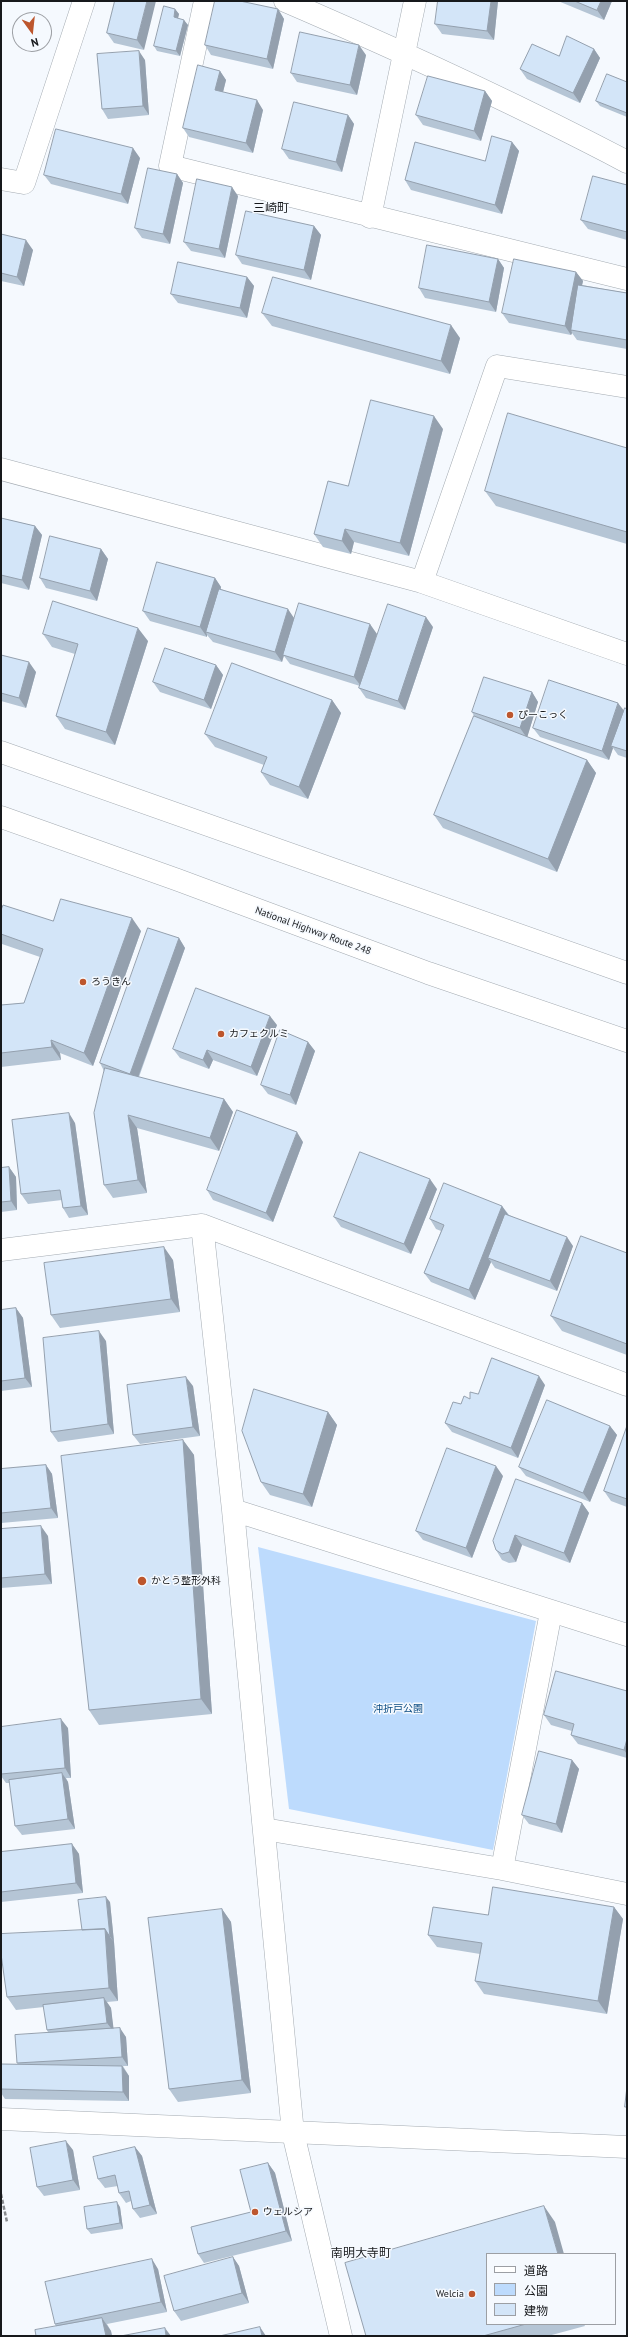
<!DOCTYPE html>
<meta charset="utf-8">
<style>
body{margin:0}
#map{position:relative;width:628px;height:2337px;overflow:hidden;background:#f5f9fe;font-family:"PT Sans","Noto Sans JP",sans-serif}
canvas{display:block}
.frame{position:absolute;inset:0;border:2px solid #17191c;pointer-events:none}
.legend{position:absolute;left:486px;top:2253px;width:130px;height:72px;box-sizing:border-box;background:#f5f9fe;border:1px solid #9c9fa4;margin:0;padding:5px 7px;list-style:none;font-size:12px;color:#17191c}
.legend li{display:flex;align-items:center;gap:8px;height:20px}
.legend b{width:20px;border:1px solid #9c9fa4}
.north{position:absolute;left:12px;top:12px;width:40px;height:40px;box-sizing:border-box;background:#f5f9fe;border:1px solid #9c9fa4;border-radius:50%;rotate:165deg;font-size:11px;font-weight:700;line-height:16px;text-align:center;color:#17191c}
.north::after{content:'';display:block;margin:auto;width:14px;height:18px;background:#bd562d;clip-path:polygon(50% 0,100% 100%,50% 72%,0 100%)}
</style>
<div id="map">
<canvas width="628" height="2337"></canvas>
<div class="frame"></div>
<ul class="legend">
<li><b style="height:5px;background:#fff"></b>道路</li>
<li><b style="height:11px;background:#bddbfd"></b>公園</li>
<li><b style="height:11px;background:#d3e5f8"></b>建物</li>
</ul>
<div class="north">N</div>
</div>
<script>
const ctx = document.querySelector('canvas').getContext('2d');
ctx.lineJoin = 'round';
function fill(path, color) { ctx.fillStyle = color; ctx.fill(path, 'evenodd'); }
function trace(path, color, width, dash) { ctx.strokeStyle = color; ctx.lineWidth = width; ctx.lineCap = dash ? 'butt' : 'round'; ctx.setLineDash(dash || []); ctx.stroke(path); }
function drawText(font, color, halo, rows, align = 'center') {
  ctx.font = font + ' "PT Sans","Noto Sans JP",sans-serif'; ctx.lineWidth = 3; ctx.setLineDash([]); ctx.textBaseline = 'middle'; ctx.strokeStyle = halo; ctx.fillStyle = color; for (const [text, x, y, turn = 0] of rows) {
    ctx.save(); ctx.translate(x, y); ctx.rotate((+turn || 0) * Math.PI / 180); ctx.textAlign = isNaN(turn) ? turn : align; if (halo) ctx.strokeText(text, 0, 0); ctx.fillText(text, 0, 0); ctx.restore();
  }
}
fill(new Path2D(`
 M258,1547L536,1621L493,1850L289,1809Z`), '#bddbfd');
const minor = new Path2D(`
 M205,1L170,166L627,279
 M285,1C401,51 515,103 627,162
 M1,179L24,183L84,1
 M370,217L415,1
 M1,469L422,582L627,654
 M422,582L497,366L627,387
 M202,1225L233,1510L293,2133L341,2336
 M1,1250L202,1225L627,1385
 M233,1510L627,1635
 M264,1829L502,1869L627,1894
 M502,1869L551,1612`);
const tertiary = new Path2D(`
 M1,2119L627,2147`);
const trunk = new Path2D(`
 M1,752L627,973
 M1,817L178,880L428,973L627,1041`);
trace(minor, '#a4abb2', 23);
trace(tertiary, '#a4abb2', 23);
trace(trunk, '#a4abb2', 23);
trace(new Path2D(`
 M1,2194L7,2222`), '#878a8e', 2.5, [4, 2]);
trace(minor, '#fff', 22);
trace(tertiary, '#fff', 22);
trace(trunk, '#fff', 22);
fill(new Path2D(`
 M115,1L144,50L114,43L107,33Z
 M498,1L494,40L442,34L435,24Z
 M558,1H612L604,20Z
 M175,9L179,14L178,18L188,25L180,56L157,51L154,46Z
 M278,9L284,19L273,69L211,55L205,45Z
 M594,49L600,58L580,103L527,79L520,69Z
 M366,55L357,95L297,82L291,73Z
 M145,60L149,115L108,119L102,109Z
 M220,71L226,80L223,92L263,110L253,153L189,137L183,128Z
 M627,82V117L600,106L596,101Z
 M485,91L492,101L481,141L423,125L416,115Z
 M348,115L354,124L342,172L289,159L282,149Z
 M512,142L519,151L502,214L411,190L405,180L485,161Z
 M140,158L128,204L51,184L44,175Z
 M177,174L183,183L170,244L142,238L135,228Z
 M627,185V240L588,229L581,220Z
 M238,196L225,258L191,251L184,242Z
 M314,226L321,235L311,280L242,264L236,255Z
 M1,234L33,250L24,286L1,281Z
 M498,259L504,268L496,312L425,298L419,288Z
 M576,272L583,281L582,285L627,293V349L577,340L572,333L571,335L509,323L502,313Z
 M247,277L254,286L247,318L178,303L171,294Z
 M262,313L460,338L450,374L272,326Z
 M443,429L409,556L354,542L351,554L323,547L314,534L348,486Z
 M627,448V544L496,506L485,491Z
 M1,518L35,526L42,535L29,590L1,583Z
 M101,549L108,559L97,601L46,588L40,578Z
 M215,578L221,587V589L294,618L377,634L370,655L433,627L405,710L366,698L359,688L360,686L290,664L284,656L282,662L213,642L207,635V637L150,621L143,611Z
 M43,634L148,641L115,745L65,729L56,716L75,654L52,647Z
 M1,655L36,672L26,708L1,701Z
 M216,665L223,675L211,709L160,692L153,682Z
 M532,692L538,702L527,737L587,760L596,773L557,872L443,828L434,815L474,716L472,712Z
 M332,700L341,713L308,799L270,785L261,772L264,765L215,747L205,734Z
 M627,709V758L618,755L613,748L609,760L540,737L533,728L624,711Z
 M1,910L53,921L141,931L93,1066L60,1053L61,1060L1,1067V1005L24,1003L40,957L2,944L1,943Z
 M179,938L185,948L139,1077L224,1099L233,1112L219,1151L137,1128L147,1193L113,1198L104,1185V1071L100,1063Z
 M277,1025L257,1076L213,1060L209,1069L180,1058L173,1049Z
 M308,1042L315,1051L296,1105L268,1094L261,1085Z
 M75,1123L88,1215L69,1218L63,1208L62,1200L28,1204L21,1194Z
 M303,1142L273,1222L213,1200L207,1190Z
 M9,1167L16,1177L17,1210L1,1212V1168Z
 M437,1189L411,1254L341,1227L334,1217Z
 M502,1206L509,1215L573,1246L557,1291L495,1268L491,1262L475,1300L431,1282L424,1273L441,1231L436,1229L430,1219Z
 M627,1253V1355L562,1331L551,1316Z
 M173,1260L180,1312L60,1328L51,1315Z
 M16,1308L23,1318L32,1387L1,1391V1310Z
 M106,1341L114,1434L58,1442L51,1432Z
 M545,1385L518,1458L452,1432L445,1423L461,1404L478,1394Z
 M193,1386L200,1436L140,1444L133,1435Z
 M328,1412L337,1425L312,1507L270,1495L261,1482Z
 M610,1426L617,1435L590,1502L526,1476L519,1467Z
 M627,1426V1507L611,1501L604,1491Z
 M183,1440L194,1455L212,1714L99,1725L89,1710Z
 M46,1465L52,1474L58,1518L1,1523V1469Z
 M503,1476L472,1558L423,1540L416,1531Z
 M582,1503L589,1513L570,1563L522,1545L516,1562L509,1563L502,1560L496,1550L493,1541Z
 M1,1529L48,1536L52,1584L1,1588Z
 M627,1691V1758L578,1744L571,1735L572,1731L551,1725L544,1715Z
 M1,1727L68,1728L71,1778H66L68,1782L75,1829L22,1835L15,1826L10,1783H6L1,1776Z
 M572,1760L579,1769L562,1833L529,1824L522,1815Z
 M72,1844L79,1854L83,1893L1,1902V1852Z
 M110,1902L114,1942L118,2001L107,2002L111,2008L113,2028L126,2037L128,2066H123L129,2076V2101L5,2099L1,2093V2064H18L17,2063L48,2032L47,2030L44,2007L16,2010L7,1997L82,1930Z
 M614,1907L623,1919L607,2014L484,1994L475,1981L480,1954L437,1947L428,1935L488,1915Z
 M222,1909L231,1922L251,2093L178,2102L169,2089Z
 M135,2147L142,2156L157,2214L140,2218L133,2209L131,2201L126,2203L119,2193L118,2186L105,2188L98,2179Z
 M73,2150L80,2190L44,2196L37,2187Z
 M268,2163L275,2173L292,2241L204,2263L198,2254L251,2212Z
 M120,2207L123,2229L91,2234L87,2229Z
 M555,2222L487,2324H584L585,2326L548,2336H366Z
 M233,2257L239,2266L249,2303L181,2321L174,2311Z
 M158,2269L167,2312L107,2324L111,2331L112,2336H36L56,2327L55,2324Z`), '#b5c5d5');
fill(new Path2D(`
 M147,1H156L144,50L137,40Z
 M491,1H498L494,40L487,31Z
 M601,1H612L604,20L597,10Z
 M175,9L179,14L177,22L174,17Z
 M278,9L284,19L273,69L267,59Z
 M184,20L188,25L180,56L176,51Z
 M359,45L366,55L357,95L350,85Z
 M594,49L600,58L580,103L573,93Z
 M139,51L145,60L149,115L143,106Z
 M220,71L226,80L221,100L215,90Z
 M485,91L492,101L481,141L474,131Z
 M257,100L263,110L253,153L246,143Z
 M348,115L354,124L342,172L336,162Z
 M512,142L519,151L502,214L495,205Z
 M133,148L140,158L128,204L121,194Z
 M177,174L183,183L170,244L163,234Z
 M232,187L238,196L225,258L219,249Z
 M314,226L321,235L311,280L304,270Z
 M26,240L33,250L24,286L17,277Z
 M498,259L504,268L496,312L489,302Z
 M576,272L583,281L572,331L571,330L572,333L571,335L565,326Z
 M247,277L254,286L247,318L240,308Z
 M451,325L460,338L450,374L441,361Z
 M434,416L443,429L409,556L400,543Z
 M35,526L42,535L29,590L22,580Z
 M345,529L354,542L351,554L342,541Z
 M101,549L108,559L97,601L90,591Z
 M215,578L221,587L208,633L206,632L207,635V637L200,627Z
 M288,609L294,618L282,662L275,652Z
 M426,617L433,627L405,710L398,701Z
 M370,624L377,634L361,686L354,677Z
 M138,628L148,641L115,745L106,732Z
 M29,662L36,672L26,708L19,698Z
 M216,665L223,675L211,709L204,700Z
 M532,692L538,702L527,738L520,728Z
 M332,700L341,713L308,799L299,787Z
 M618,703L625,712L611,746L613,748L609,760L602,751Z
 M587,760L596,773L557,872L548,859Z
 M132,918L141,931L93,1066L84,1053Z
 M179,938L185,948L136,1083L130,1074Z
 M270,1016L277,1025L257,1076L251,1067Z
 M51,1040L60,1053L61,1060L52,1047Z
 M308,1042L315,1051L296,1105L290,1095Z
 M207,1050L213,1060L209,1069L203,1060Z
 M224,1099L233,1112L219,1151L210,1138Z
 M69,1113L75,1123L88,1215L81,1206Z
 M128,1115L137,1128L147,1193L138,1180Z
 M297,1132L303,1142L273,1222L266,1213Z
 M9,1167L16,1177L17,1210L11,1201Z
 M430,1179L437,1189L411,1254L404,1244Z
 M502,1206L509,1216L488,1258L491,1262L475,1300L469,1290Z
 M567,1237L573,1246L557,1291L550,1281Z
 M164,1247L173,1260L180,1312L171,1299Z
 M16,1308L23,1318L32,1387L25,1378Z
 M99,1331L106,1341L114,1434L108,1424Z
 M539,1376L545,1385L518,1458L511,1448Z
 M186,1377L193,1386L200,1436L193,1427Z
 M328,1412L337,1425L312,1507L303,1494Z
 M610,1426L617,1435L590,1502L583,1493Z
 M183,1440L194,1455L212,1714L201,1699Z
 M46,1465L52,1474L58,1518L51,1508Z
 M496,1466L503,1476L472,1558L466,1548Z
 M582,1503L589,1513L570,1563L564,1553Z
 M41,1526L48,1536L52,1584L45,1574Z
 M515,1535L522,1545L516,1562L509,1552Z
 M61,1719L68,1728L71,1778L65,1768Z
 M627,1739V1754L624,1750Z
 M572,1760L579,1769L562,1833L556,1824Z
 M62,1773L68,1782L75,1829L68,1819Z
 M72,1844L79,1854L83,1893L76,1883Z
 M106,1897L110,1902L114,1942L110,1937Z
 M614,1907L623,1919L607,2014L598,2001Z
 M222,1909L231,1922L251,2093L242,2080Z
 M105,1929L114,1942L118,2001L109,1988Z
 M104,1998L111,2008L114,2032L107,2023Z
 M120,2028L126,2037L128,2066L122,2057Z
 M122,2066L129,2076V2101L123,2092Z
 M66,2141L73,2150L80,2190L73,2180Z
 M135,2147L142,2156L157,2214L150,2205Z
 M268,2163L275,2173L292,2241L286,2231Z
 M117,2202L120,2207L123,2229L120,2223Z
 M544,2206L555,2222L564,2254H558Z
 M233,2257L239,2266L249,2303L242,2293Z
 M152,2259L158,2269L167,2312L161,2302Z
 M102,2318L111,2331L112,2336H106Z
 M260,2327L266,2336H262Z
 M165,2328L171,2336H166Z`), '#94a0ae');
const building = new Path2D(`
 M115,1H147L137,40L107,33Z
 M215,1H240L278,9L267,59L205,45Z
 M438,1H491L487,31L435,24Z
 M575,1H601L597,10Z
 M164,6L175,9L174,17L184,20L176,51L154,46Z
 M300,32L359,45L350,85L291,73Z
 M567,36L594,49L573,93L520,69L532,44L559,56Z
 M139,51L143,106L102,109L97,54Z
 M198,65L220,71L215,90L257,100L246,143L183,128Z
 M607,74L627,82V113L596,101Z
 M428,76L485,91L474,131L416,115Z
 M294,102L348,115L336,162L282,149Z
 M56,129L133,148L121,194L44,175Z
 M492,136L512,142L495,205L405,180L415,142L485,161Z
 M148,168L177,174L163,234L135,228Z
 M593,176L627,185V232L581,220Z
 M197,179L232,187L219,249L184,242Z
 M246,211L314,226L304,270L236,255Z
 M1,234L26,240L17,277L1,273Z
 M427,245L498,259L489,302L419,288Z
 M514,259L576,272L565,326L502,313Z
 M178,262L247,277L240,308L171,294Z
 M273,277L451,325L441,361L262,313Z
 M578,285L627,293V340L571,330Z
 M371,400L434,416L400,543L345,529L342,541L314,534L328,481L348,486Z
 M508,413L627,448V532L485,491Z
 M1,518L35,526L22,580L1,575Z
 M50,536L101,549L90,591L40,578Z
 M157,562L215,578L200,627L143,611Z
 M219,589L288,609L275,652L206,632Z
 M53,601L138,628L106,732L56,716L78,644L43,634Z
 M299,603L370,624L354,677L283,655Z
 M388,604L426,617L398,701L359,688Z
 M165,648L216,665L204,700L153,682Z
 M1,655L29,662L19,698L1,693Z
 M232,663L332,700L299,787L261,772L267,757L205,734Z
 M484,677L532,692L520,728L472,712Z
 M549,680L618,703L602,751L533,728Z
 M625,708L627,709V751L611,746Z
 M474,716L587,760L548,859L434,815Z
 M61,899L132,918L84,1053L51,1040L52,1047L1,1053V1005L24,1003L43,949L1,934V910L3,905L53,921Z
 M148,928L179,938L130,1074L100,1063Z
 M196,988L270,1016L251,1067L207,1050L203,1060L173,1049Z
 M280,1030L308,1042L290,1095L261,1085Z
 M105,1068L224,1099L210,1138L128,1115L138,1180L104,1185L94,1113Z
 M237,1110L297,1132L266,1213L207,1190Z
 M69,1113L81,1206L63,1208L60,1190L21,1194L12,1120Z
 M360,1152L430,1179L404,1244L334,1217Z
 M9,1167L11,1201L1,1202V1168Z
 M444,1183L502,1206L469,1290L424,1273L444,1225L430,1219Z
 M505,1214L567,1237L550,1281L488,1258Z
 M581,1236L627,1253V1344L551,1316Z
 M164,1247L171,1299L51,1315L44,1263Z
 M16,1308L25,1378L1,1381V1310Z
 M99,1331L108,1424L51,1432L43,1338Z
 M492,1358L539,1376L511,1448L445,1423L453,1402L461,1404L464,1396L470,1399V1392L478,1394Z
 M186,1377L193,1427L133,1435L127,1385Z
 M254,1389L328,1412L303,1494L261,1482L242,1431Z
 M547,1400L610,1426L583,1493L519,1467Z
 M627,1426V1499L604,1491Z
 M183,1440L201,1699L89,1710L61,1456Z
 M447,1448L496,1466L466,1548L416,1531Z
 M46,1465L51,1508L1,1513V1469Z
 M516,1479L582,1503L564,1553L515,1535L509,1552L502,1554L496,1550L493,1541Z
 M41,1526L45,1574L1,1578V1529Z
 M556,1671L627,1691V1739L624,1750L571,1735L574,1724L544,1715Z
 M61,1719L65,1768L1,1774V1727Z
 M539,1751L572,1760L556,1824L522,1815Z
 M62,1773L68,1819L15,1826L9,1780Z
 M72,1844L76,1883L1,1892V1852Z
 M493,1887L614,1907L598,2001L475,1981L482,1943L428,1935L433,1907L488,1915Z
 M106,1897L110,1937L105,1929L82,1930L78,1900Z
 M222,1909L242,2080L169,2089L148,1918Z
 M105,1929L109,1988L7,1997L1,1954V1934Z
 M104,1998L107,2023L47,2030L43,2005Z
 M120,2028L122,2057L17,2063L15,2035Z
 M1,2064L122,2066L123,2092L1,2089Z
 M627,2087V2107H625Z
 M66,2141L73,2180L37,2187L30,2148Z
 M135,2147L150,2205L133,2209L129,2191L119,2193L115,2175L98,2179L93,2157Z
 M268,2163L286,2231L198,2254L191,2227L251,2212L240,2170Z
 M117,2202L120,2223L87,2229L84,2207Z
 M544,2206L558,2254H487V2324H526L483,2336H366L345,2263Z
 M233,2257L242,2293L174,2311L164,2276Z
 M152,2259L161,2302L55,2324L45,2282Z
 M102,2318L106,2336H36L35,2330Z
 M260,2327L262,2336H220Z
 M165,2328L166,2336H121Z`);
fill(building, '#d3e5f8');
trace(building, '#94a0ae', 1);
for (const [x, y, r, color] of [
 [510,715,4,"#bd562d"],
 [83,982,4,"#bd562d"],
 [221,1034,4,"#bd562d"],
 [142,1581,5,"#bd562d"],
 [255,2212,4,"#bd562d"],
 [472,2294,4,"#bd562d"]
]) { const dot = new Path2D(); dot.arc(x, y, r, 0, 2 * Math.PI); ctx.fillStyle = color; ctx.fill(dot); trace(dot, '#f5f9fe', 1.5); }
drawText('10px', '#17191c', '#f5f9fe', [
 ["ぴーこっく",518,715],
 ["ろうきん",91,982],
 ["カフェクルミ",229,1034],
 ["かとう整形外科",151,1581],
 ["ウェルシア",263,2212],
 ["Welcia",464,2294,"right"]
], 'left');
drawText('10px', '#17191c', '#f5f9fe', [
 ["National Highway Route 248",313,931,20]
]);
drawText('10px', '#074981', '#f5f9fe', [
 ["沖折戸公園",398,1709]
]);
drawText('12px', '#17191c', '#f5f9fe', [
 ["三崎町",271,209],
 ["南明大寺町",361,2254]
]);
</script>
